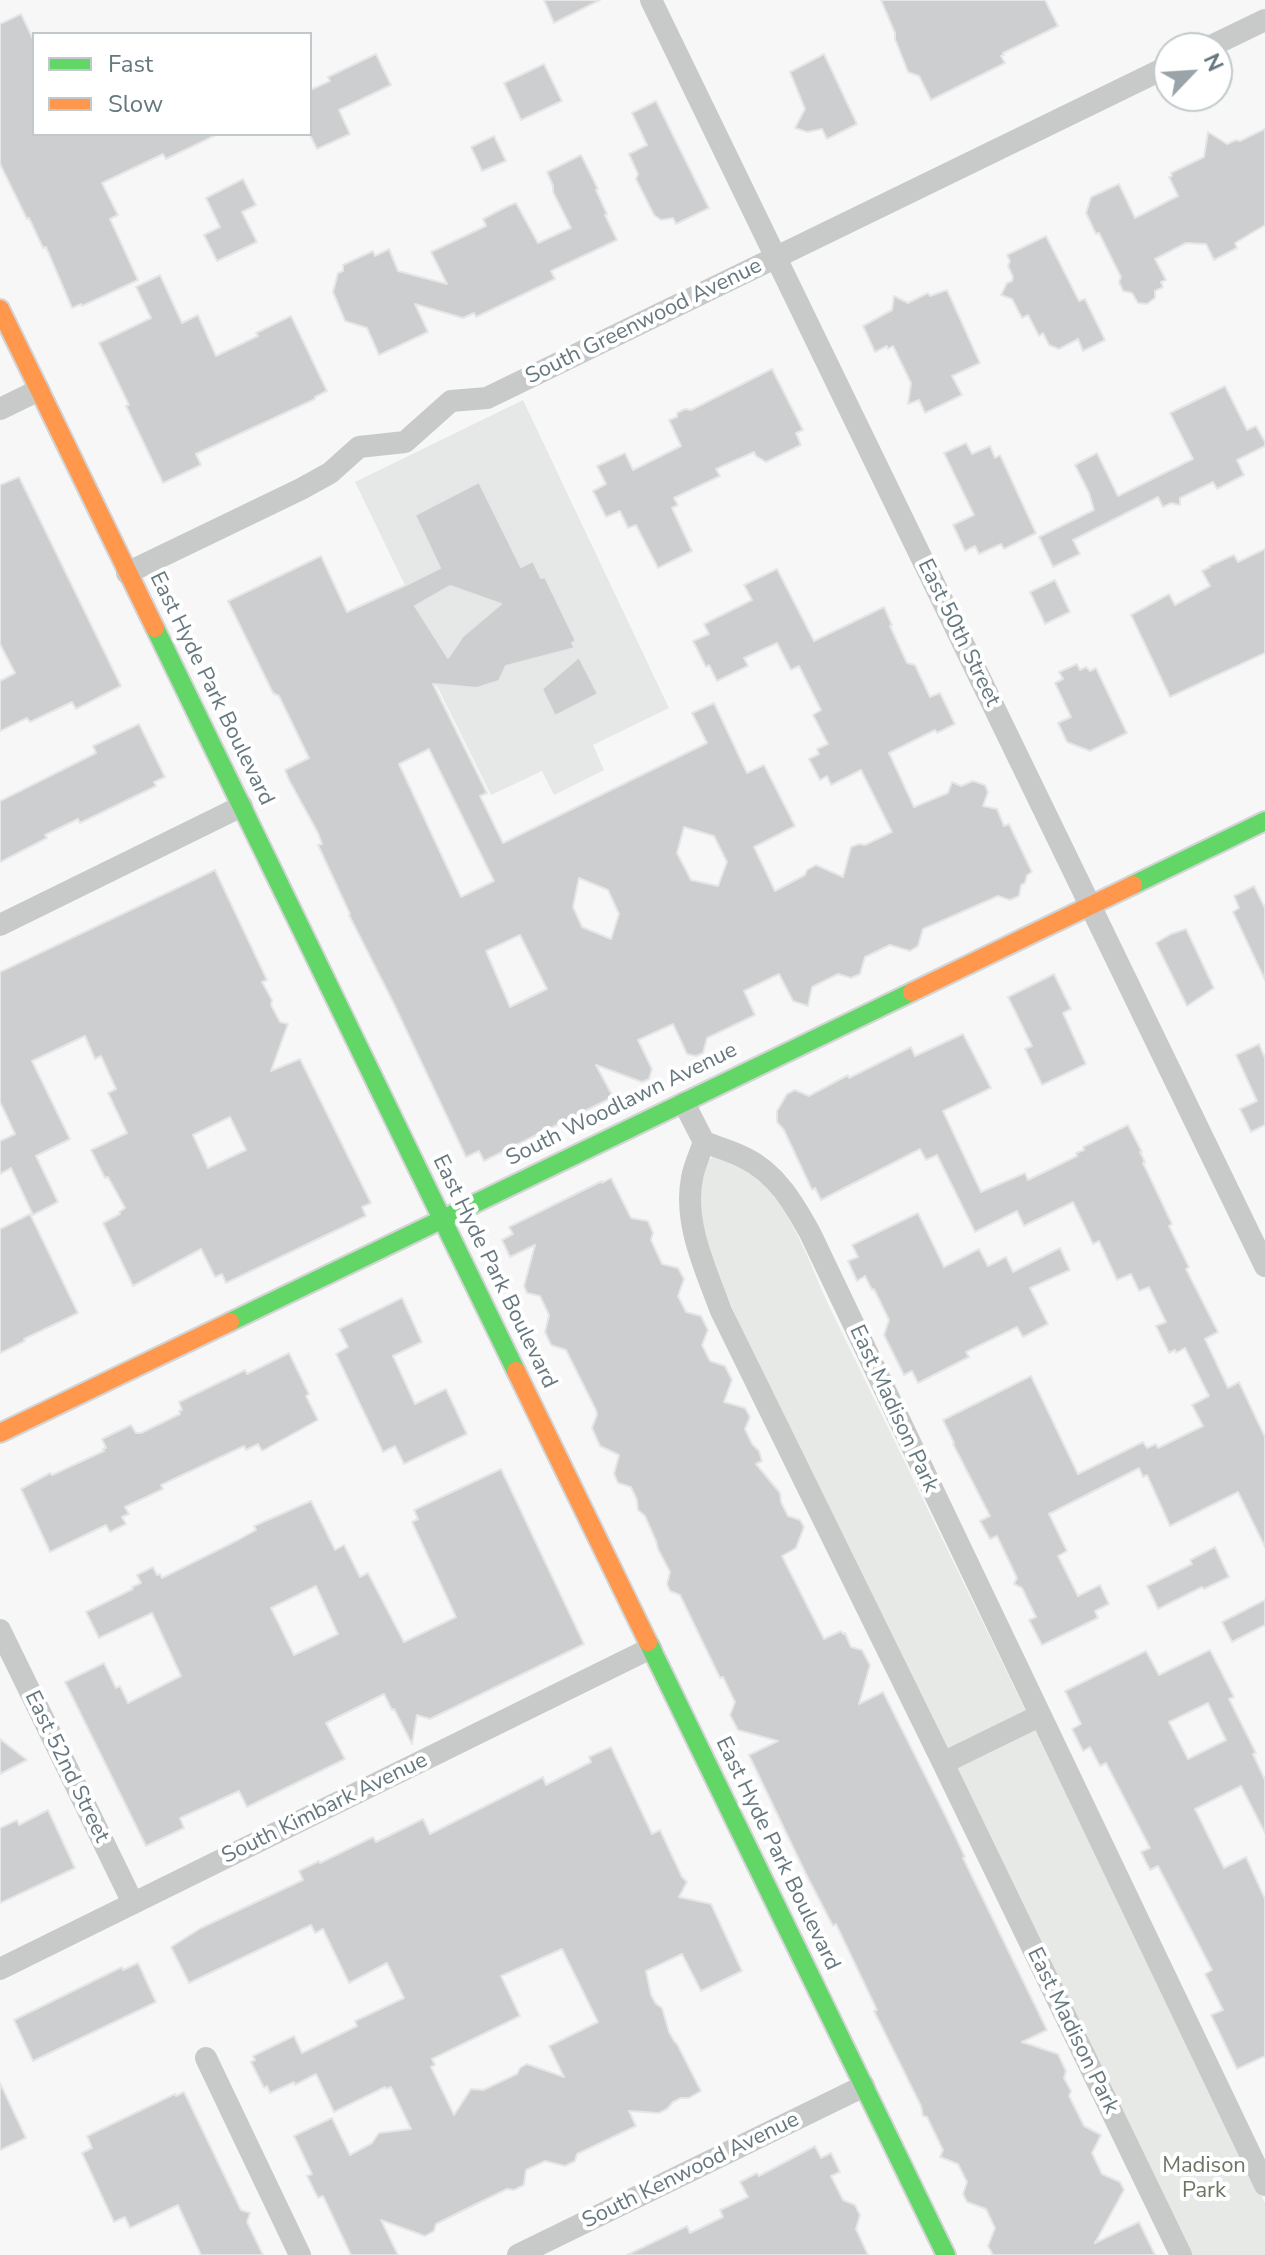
<!DOCTYPE html>
<style>
body{margin:0}
#map{position:relative;width:1265px;height:2255px;overflow:hidden;background:#f7f7f7;font-family:"Nunito Sans",sans-serif}
canvas{display:block}
.legend{position:absolute;left:32px;top:32px;width:280px;height:104px;box-sizing:border-box;background:#fff;border:2px solid #c2c9cc;margin:0;padding:10px 14px;list-style:none;font-size:24px;color:#66787f}
.legend li{display:flex;align-items:center;gap:16px;height:40px}
.legend b{width:40px;border:2px solid #c2c9cc}
.north{position:absolute;left:1153px;top:32px;width:80px;height:80px;box-sizing:border-box;background:#fff;border:2px solid #c2c9cc;border-radius:50%;rotate:65deg;font-size:22px;font-weight:700;line-height:32px;text-align:center;color:#66787f}
.north::after{content:'';display:block;margin:auto;width:28px;height:36px;background:#99a4a9;clip-path:polygon(50% 0,100% 100%,50% 72%,0 100%)}
</style>
<div id="map">
<canvas width="1265" height="2255"></canvas>
<ul class="legend">
<li><b style="height:10px;background:#63d668"></b>Fast</li>
<li><b style="height:10px;background:#ff974d"></b>Slow</li>
</ul>
<div class="north">N</div>
</div>
<script>
const ctx = document.querySelector('canvas').getContext('2d');
ctx.lineJoin = 'round';
function fill(path, color) { ctx.fillStyle = color; ctx.fill(path, 'evenodd'); }
function trace(path, color, width, dash) { ctx.strokeStyle = color; ctx.lineWidth = width; ctx.lineCap = dash ? 'butt' : 'round'; ctx.setLineDash(dash || []); ctx.stroke(path); }
function drawText(font, color, halo, rows, align = 'center') {
  ctx.font = font + ' "Nunito Sans",sans-serif'; ctx.lineWidth = 8; ctx.setLineDash([]); ctx.textBaseline = 'middle'; ctx.strokeStyle = halo; ctx.fillStyle = color; for (const [text, x, y, turn = 0] of rows) {
    ctx.save(); ctx.translate(x, y); ctx.rotate((+turn || 0) * Math.PI / 180); ctx.textAlign = isNaN(turn) ? turn : align; if (halo) ctx.strokeText(text, 0, 0); ctx.fillText(text, 0, 0); ctx.restore();
  }
}
fill(new Path2D(`
 M523,400L669,708L593,745L604,770L554,795L542,771L491,795L432,676L415,606L355,482Z`), '#e6e8e7');
fill(new Path2D(`
 M713,1156C721,1159 730,1160 737,1164C787,1193 805,1253 828,1304L1265,2203V2255H1190L741,1327C724,1287 675,1194 713,1156Z`), '#e6e9e5');
const building = new Path2D(`
 M544,0H600L554,23Z
 M881,0H1045L1058,26L1003,53L1004,55L1001,56L1005,63L931,100L919,76L908,72L895,39V33Z
 M21,14L34,41V134H218L166,159L163,154L102,183L118,215L110,219L138,280L82,306L81,304L72,308L46,247L43,248L29,218L27,219L0,164V24Z
 M376,54L391,85L339,110L350,134L317,149L310,135V90L330,81L328,77Z
 M824,54L857,124L827,139L822,129L807,132L795,128L805,109L790,72Z
 M544,64L562,101L521,120L504,83Z
 M656,101L709,208L676,224L673,218L661,220L654,215L636,179L638,174L629,154L647,145L632,113Z
 M1265,129V225L1235,243L1237,248L1214,260L1206,244L1186,243L1155,259L1166,280L1161,282L1163,287L1155,291V298L1147,304L1138,303L1132,293L1123,291L1119,282L1121,277L1099,233L1096,234L1086,213L1091,197L1119,184L1135,218L1178,196L1169,177L1172,176L1171,173L1204,157L1208,132L1227,144L1236,140L1240,141Z
 M494,136L506,161L482,171L471,147Z
 M581,155L598,189L596,190L607,214L605,215L617,240L551,271L555,279L476,317L474,313L463,318L415,304L428,332L379,355L367,328L345,321L333,292L338,273L343,271V265L373,251L375,256L389,249L398,271L447,284L431,252L486,226L483,219L508,206L516,203L538,243L571,228L553,192V186L547,172Z
 M243,179L256,205L242,212L257,242L217,261L204,235L220,227L206,198Z
 M1046,236L1079,301L1085,299L1105,340L1083,351L1078,339L1059,349L1049,345L1043,333L1039,336L1028,315L1022,318L1012,299L1001,295L1007,283L1012,281L1013,277L1008,266L1010,261L1007,255Z
 M160,275L182,323L198,315L216,356L258,336L256,333L291,316L327,391L315,397V399L196,454L201,465L163,483L126,406L129,405L99,343L151,318L136,287Z
 M947,290L980,363L952,376L962,395L925,413L919,400L908,404L911,383L893,346L888,349L887,346L875,352L863,326L892,310L894,296L908,303L928,293L930,296Z
 M772,369L803,430L796,433L801,445L766,462L756,456L754,452L716,469L720,476L674,498L678,505L672,508L692,551L658,568L636,525L628,528L620,511L606,517L593,491L606,484L597,466L625,453L633,470L681,446L669,420L677,417V413L685,409L691,410Z
 M1225,386L1247,430L1256,426L1265,442V446L1237,460L1244,475L1217,489L1213,482L1180,498V505L1171,503L1163,507L1158,497L1073,540L1080,554L1053,567L1039,537L1094,510L1089,493L1075,465L1097,453L1118,496L1193,459L1170,413Z
 M966,443L972,454L990,446L995,458L1000,455L1036,533L1004,549L1001,544L979,554L975,546L965,551L953,525L974,515L944,453Z
 M19,477L121,686L76,709L72,702L30,722L27,718L0,731V681L15,673L0,644V485Z
 M479,482L521,567L533,561L541,578L545,577L576,641L572,643L575,648L506,666L499,681L489,684L477,688L433,684L487,793L480,796L503,843L707,743L692,713L714,703L747,773L764,765L795,826L754,847L775,891L805,875L807,870L816,865L843,877L851,847L859,844L865,845L892,832L861,770L831,785L827,776L820,780L809,759L819,754L817,749L828,744L813,715L821,710L799,666L791,670L777,643L744,658L748,666L717,681L709,665L706,667L693,641L709,634L704,624L752,600L744,585L777,569L814,641L884,607L892,625L890,626L907,663L915,665L930,697L940,693L955,724L937,733L935,730L889,753L914,807L948,793L952,782L961,786L973,781L985,785L988,792L983,806L997,809L1004,826L1009,824L1032,872L1027,875L1025,883L1021,885L1019,896L1010,900L998,896L923,929L918,946L910,951L890,945L865,957L860,974L851,978L838,974L812,987L808,1006L793,1001L779,974L744,991L755,1015L707,1038L703,1053L696,1056L687,1054L673,1024L638,1040L652,1069L649,1079L642,1082L596,1065L613,1097L484,1161L479,1151L466,1157L394,1004L349,915L350,914L318,845L322,844L318,833L289,780L285,770L309,758L279,696L273,693L228,601L321,556L347,612L404,586L440,568L415,515ZM450,586L501,604L463,636L448,658L415,606ZM429,749L494,881L461,897L399,764ZM684,827L714,836L727,862L718,886L691,880L677,853ZM579,878L608,890L619,914L611,939L582,927L573,907ZM520,935L547,989L510,1007L486,951Z
 M1265,549V653L1170,697L1131,615L1169,594L1175,605L1210,586L1202,571L1210,567L1209,566L1234,555L1238,562Z
 M1055,580L1070,612L1045,624L1030,592Z
 M579,657L598,694L555,716L542,689Z
 M1077,664L1080,670L1086,667L1090,671L1096,668L1127,733L1090,751L1067,742L1058,723L1071,717L1055,683L1063,679L1059,672Z
 M139,724L165,777L154,782L156,786L80,823L78,819L45,835L47,838L0,862V801L96,753L93,746Z
 M215,870L267,980L262,982L272,1000L271,1005L280,1022L288,1024L271,1071L300,1059L371,1203L362,1207L366,1216L226,1283L222,1274L215,1277L201,1249L133,1286L103,1223L120,1214L119,1212L125,1208L108,1177L105,1178L91,1150L127,1133L108,1093L116,1089L101,1056L95,1059L85,1036L32,1061L70,1139L36,1156L58,1202L33,1215L11,1168L0,1174V1141L15,1134L0,1102V972ZM230,1117L246,1150L208,1168L193,1135Z
 M1254,886L1265,908V980L1233,912L1239,908L1234,896Z
 M1186,929L1214,988L1187,1006L1156,943L1171,934Z
 M1054,974L1071,1009L1063,1013L1086,1064L1042,1085L1025,1049L1032,1046L1008,997Z
 M963,1034L991,1088L943,1111L981,1192L1025,1173L1028,1180L1077,1156L1076,1153L1084,1150L1083,1147L1128,1125L1142,1152H1140L1145,1162L1143,1163L1172,1224L1169,1226L1189,1267L1186,1269L1218,1332L1205,1339L1228,1388L1239,1382L1265,1437V1547L1238,1492L1170,1526L1147,1475L1143,1477L1139,1468L1049,1514L1067,1551L1058,1556L1078,1596L1100,1585L1109,1604L1095,1611L1098,1618L1042,1645L1029,1620L1036,1617L1022,1588L1014,1584L1017,1578L997,1536L990,1539L980,1521L990,1516L953,1444L954,1443L943,1420L1031,1376L1078,1474L1143,1442L1147,1448L1156,1444L1158,1448L1203,1426L1192,1405L1209,1396L1185,1348L1176,1353L1175,1350L1169,1353L1156,1326L1166,1322L1149,1287L1139,1291L1131,1274L1117,1280L1099,1241L1093,1244L1073,1202L1024,1226L1017,1211L975,1232L937,1155L926,1160L920,1149L821,1200L815,1188L812,1190L784,1130L777,1122V1111L787,1094L795,1090L809,1096L848,1075L849,1078L911,1047L915,1056Z
 M1259,1044L1265,1058V1125L1251,1132L1240,1109L1257,1101L1236,1055Z
 M611,1178L631,1218L648,1221L653,1233L651,1240L662,1264L678,1268L684,1279L678,1296L686,1312L701,1316L708,1330L702,1345L710,1361L725,1366L732,1380L724,1402L745,1408L750,1417L745,1429L752,1444L759,1451L762,1461L756,1464L780,1493L781,1502L788,1516L800,1520L804,1527L796,1548L782,1556L824,1639L841,1631L843,1634L845,1633L851,1647L862,1650L870,1665L859,1704L883,1692L946,1817L965,1857L963,1858L1047,2030L1022,2042L1058,2054L1066,2071L1064,2078L1071,2091L1069,2096L1084,2126L1101,2135L1092,2153L1102,2174L1120,2182L1124,2190L1095,2243L1139,2222L1155,2255H993L988,2246L995,2228L986,2209L967,2202L963,2194L967,2182L958,2164L940,2157L943,2150L927,2117L923,2116L921,2106L874,2011L877,2010L836,1924L833,1926L806,1874L749,1755L778,1741L738,1730L730,1715L735,1702L723,1677L720,1678L680,1595L670,1591L667,1584L670,1572L658,1549L656,1541L645,1516L638,1510L637,1500L631,1487L618,1483L614,1474L619,1455L600,1446L592,1428L597,1415L596,1410L566,1350L551,1345L545,1332L549,1315L540,1296L527,1293L524,1286L535,1245L510,1257L502,1240L513,1234L509,1227L602,1181V1183Z
 M918,1213L944,1267L979,1249L988,1266L1006,1257L1013,1272L1060,1248L1070,1270L1030,1288L1048,1324L1023,1337L1017,1327L966,1352L969,1357L918,1383L912,1371L904,1375L884,1335L889,1320L874,1289L872,1290L865,1276L857,1281L848,1261L858,1257L852,1245Z
 M30,1214L78,1313L24,1339L25,1341L0,1353V1229Z
 M402,1298L422,1342L393,1356L415,1404L446,1389L467,1434L404,1464L395,1446L383,1452L336,1354L348,1347L339,1329Z
 M289,1353L309,1394L306,1396L318,1420L262,1451L258,1444L246,1450L244,1446L161,1485L163,1489L125,1507L129,1514L122,1517L126,1524L110,1532L106,1525L50,1552L21,1489L50,1473L52,1475L104,1451L103,1449L106,1448L102,1439L131,1425L136,1433H141L180,1414L179,1411L182,1410L179,1402L245,1370L247,1374Z
 M501,1469L584,1644L430,1719L417,1715L412,1744L394,1709L392,1710L384,1694L326,1723L345,1759L247,1807L239,1791L180,1818L184,1828L146,1846L65,1682L104,1663L116,1688L120,1686L128,1703L181,1676L152,1613L99,1638L86,1612L133,1589L132,1587L141,1583L137,1575L153,1567L157,1575L160,1574L162,1578L238,1540L256,1530L254,1526L311,1501L335,1550L344,1545L360,1577L368,1573L404,1642L456,1617L412,1522L418,1519L414,1510ZM316,1586L338,1634L294,1655L271,1608Z
 M1215,1547L1229,1577L1204,1589L1202,1587L1158,1609L1147,1586L1192,1564L1190,1560Z
 M1265,1600V1625L1232,1642L1222,1622Z
 M1210,1650L1234,1697L1229,1699L1256,1753L1253,1754L1265,1780V1833L1241,1786L1195,1809L1224,1868L1246,1857L1265,1899V2056L1237,2069L1211,2015L1223,2010L1205,1974L1212,1970L1158,1866L1150,1870L1141,1852L1150,1848L1106,1763L1100,1766L1090,1747L1083,1751L1072,1729L1081,1724L1065,1691L1146,1651L1159,1675ZM1208,1703L1226,1740L1188,1759L1169,1722Z
 M0,1739L27,1760L0,1774Z
 M611,1747L652,1834L660,1830L682,1877L687,1882L679,1897L711,1904L742,1971L701,1991L682,1954L646,1971L651,1995L656,2004L662,2008L669,2032L674,2041L677,2044L701,2091L689,2098H681L673,2102L667,2109L659,2113L629,2111L636,2126L577,2154L575,2161L565,2166L545,2161L526,2170L524,2185L514,2190L507,2189L462,2211L436,2224L434,2231L425,2236L381,2220L398,2255H351L323,2196L318,2198L307,2176L312,2174L294,2136L332,2118L350,2155L372,2143L379,2133L411,2129L391,2087L386,2089L385,2087L334,2112L316,2074L295,2085L294,2082L270,2093L267,2086L264,2088L251,2062L255,2060L253,2056L294,2036L302,2053L357,2026L355,2021L404,1998L387,1963L349,1983L323,1929L315,1933L311,1925L189,1983L171,1947L201,1928L303,1880L299,1871L319,1861L320,1863L373,1837L376,1842L423,1819L430,1834L543,1777L546,1785L591,1762L589,1757ZM562,1949L598,2022L549,2046L564,2077L527,2064L520,2068L517,2074L483,2090L471,2089L454,2115L431,2067L435,2065L432,2059L520,2016L501,1976Z
 M48,1810L75,1868L0,1903V1828L17,1820L19,1825Z
 M138,1963L156,2002L33,2061L14,2020L122,1967L123,1970Z
 M0,2083L26,2138L0,2150Z
 M184,2092L241,2210L250,2213L247,2222L263,2255H201L178,2205L130,2228L125,2217L114,2222L105,2203L82,2153L92,2148L87,2136L175,2094L176,2096Z
 M815,2146L821,2158L831,2153L840,2172L831,2176L843,2200L855,2205L860,2215L856,2229L868,2255H627L687,2226L690,2233L723,2217L720,2210L748,2197L740,2182L757,2173L759,2176Z`);
fill(building, '#cdcecf');
trace(building, '#e6e6e6', 2);
const fast = new Path2D(`
 M155,628L516,1371
 M1133,885L1265,821
 M230,1322L912,992
 M648,1642L946,2255`);
const slow = new Path2D(`
 M0,309L155,628
 M912,992L1133,885
 M516,1371L648,1642
 M0,1433L230,1322`);
trace(fast, '#d3d4d5', 22);
trace(slow, '#d3d4d5', 22);
trace(new Path2D(`
 M651,0L1265,1266
 M1207,48L1265,20
 M0,409L39,390
 M127,573L301,489L330,473L359,447L405,442L451,401L487,398L1169,66
 M0,925L242,806
 M684,1103L704,1142C717,1147 732,1151 745,1158C776,1173 794,1204 810,1233L1265,2185
 M704,1142C700,1154 694,1166 692,1178C683,1223 706,1270 721,1311L943,1763L1181,2255
 M0,1630L133,1903
 M943,1763L1039,1716
 M0,1969L651,1648
 M206,2058L300,2255
 M518,2255L864,2086`), '#c8caca', 22);
trace(fast, '#63d668', 18);
trace(slow, '#ff974d', 18);
drawText('22px', '#66787f', '#fff', [
 ["South Greenwood Avenue",644,322,-26],
 ["East 50th Street",958,633,64],
 ["East Hyde Park Boulevard",211,689,64],
 ["South Woodlawn Avenue",622,1105,-26],
 ["East Hyde Park Boulevard",494,1272,64],
 ["East Madison Park",893,1409,65],
 ["East 52nd Street",66,1767,64],
 ["South Kimbark Avenue",325,1809,-26],
 ["East Hyde Park Boulevard",777,1854,64],
 ["East Madison Park",1072,2031,64],
 ["South Kenwood Avenue",691,2171,-26]
]);
drawText('22px', '#6b7764', '#fff', [
 ["Madison",1204,2167],
 ["Park",1204,2192]
]);
</script>
